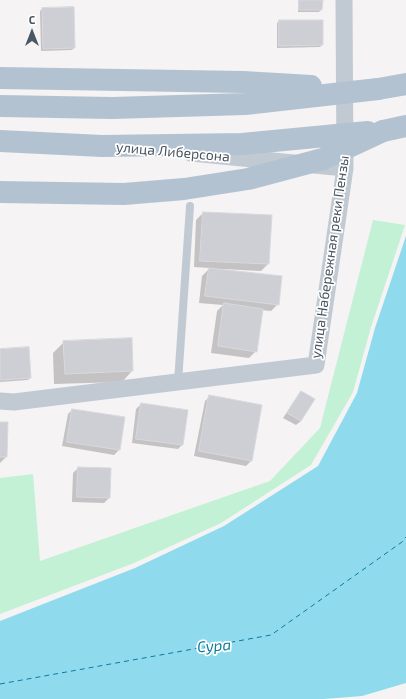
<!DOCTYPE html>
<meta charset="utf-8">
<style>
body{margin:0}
#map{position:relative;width:406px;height:699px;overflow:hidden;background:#f5f3f3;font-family:"Exo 2",sans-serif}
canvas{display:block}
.north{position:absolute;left:12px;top:12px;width:40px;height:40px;-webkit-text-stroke:3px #fff;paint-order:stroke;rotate:0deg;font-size:11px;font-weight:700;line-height:16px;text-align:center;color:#4a5661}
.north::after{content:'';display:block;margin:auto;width:14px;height:18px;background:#4a5661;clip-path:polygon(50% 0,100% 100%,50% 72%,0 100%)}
</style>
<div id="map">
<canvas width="406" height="699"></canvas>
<div class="north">С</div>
</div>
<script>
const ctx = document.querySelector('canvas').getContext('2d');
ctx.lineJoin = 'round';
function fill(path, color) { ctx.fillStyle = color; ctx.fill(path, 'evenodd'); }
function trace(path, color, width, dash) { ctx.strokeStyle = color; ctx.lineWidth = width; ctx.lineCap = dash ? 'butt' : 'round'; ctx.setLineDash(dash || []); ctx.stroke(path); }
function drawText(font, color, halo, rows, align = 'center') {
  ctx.font = font + ' "Exo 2",sans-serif'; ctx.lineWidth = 3.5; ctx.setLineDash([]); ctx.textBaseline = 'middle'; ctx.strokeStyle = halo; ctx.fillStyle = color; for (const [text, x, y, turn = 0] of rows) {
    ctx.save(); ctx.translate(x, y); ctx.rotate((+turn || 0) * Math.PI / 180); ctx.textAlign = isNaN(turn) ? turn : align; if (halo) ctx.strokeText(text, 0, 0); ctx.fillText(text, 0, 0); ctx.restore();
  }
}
fill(new Path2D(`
 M373,220L405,225L371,327L353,392L311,465L221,523L134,563L0,614V478L33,474L40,561L270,481L320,428Z`), '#c3f1d5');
fill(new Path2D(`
 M406,236V683L362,696L324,699H0V621L135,568L224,526L318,466L357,393L375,328Z`), '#90daee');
fill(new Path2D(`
 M298,0H322L321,10L319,12H298Z
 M73,8L74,48L72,50L41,51L40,11L42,9Z
 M279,21H322V45L320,47L277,48V23Z
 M203,213L268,264L261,271L222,269V270L278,304L271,311L261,310L256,351L249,358L211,353L217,311L223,305L199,303L202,276L210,268L194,267L196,220Z
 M64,342L132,371L122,382L54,384L53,353Z
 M0,350L30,378L28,380L0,382Z
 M301,392V421L296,425L283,418Z
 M210,396L261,406L251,461L246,466L194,456L205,401Z
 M141,404L182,445L178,449L132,443L136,409Z
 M72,410L124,418L119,450L114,455L62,446L68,414Z
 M0,423L6,457L0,463Z
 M78,468L110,469L109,498L104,503L72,502L73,473Z`), '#0003');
trace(new Path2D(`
 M0,684L271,635L402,542L406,537`), '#0c7c9b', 1, [5, 4]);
const building = new Path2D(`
 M299,0H323L322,10H299Z
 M74,7L75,48L43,49L42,8Z
 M279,20H323V45L279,46Z
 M203,212L272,215L269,264L200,261Z
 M209,268L282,276L279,305L205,296Z
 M224,303L263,309L257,352L218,346Z
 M132,338L133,371L65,374L63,341Z
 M29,347L31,378L0,380V349Z
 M301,391L315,399L301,421L287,413Z
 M209,395L262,405L252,461L199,451Z
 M141,403L188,410L183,445L136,439Z
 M72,409L125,417L120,450L67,442Z
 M0,422H8L7,457H0Z
 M78,467L111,468L110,498L77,497Z`);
fill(building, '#cdcfd5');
trace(building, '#d7d9de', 1);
trace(new Path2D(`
 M178,382L190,206`), '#c1cad2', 8);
trace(new Path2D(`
 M191,153L345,168
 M0,401L14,402L316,365L345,168L344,0`), '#c1cad2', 17);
trace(new Path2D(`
 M378,89L406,84
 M383,131L406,126`), '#b3c2d1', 22);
trace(new Path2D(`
 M0,78L243,82L311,86
 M0,106L112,108L245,104L378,89
 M0,141L102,146L242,144L368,132
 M0,192L124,194L184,189L248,179L323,159L383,131`), '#b3c2d1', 22);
drawText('14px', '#4a5661', '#fff', [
 ["улица Либерсона",173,152,5],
 ["улица Набережная реки Пензы",330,257,-82]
]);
drawText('italic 15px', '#0c7c9b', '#fff', [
 ["Сура",214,646,-4]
]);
</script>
